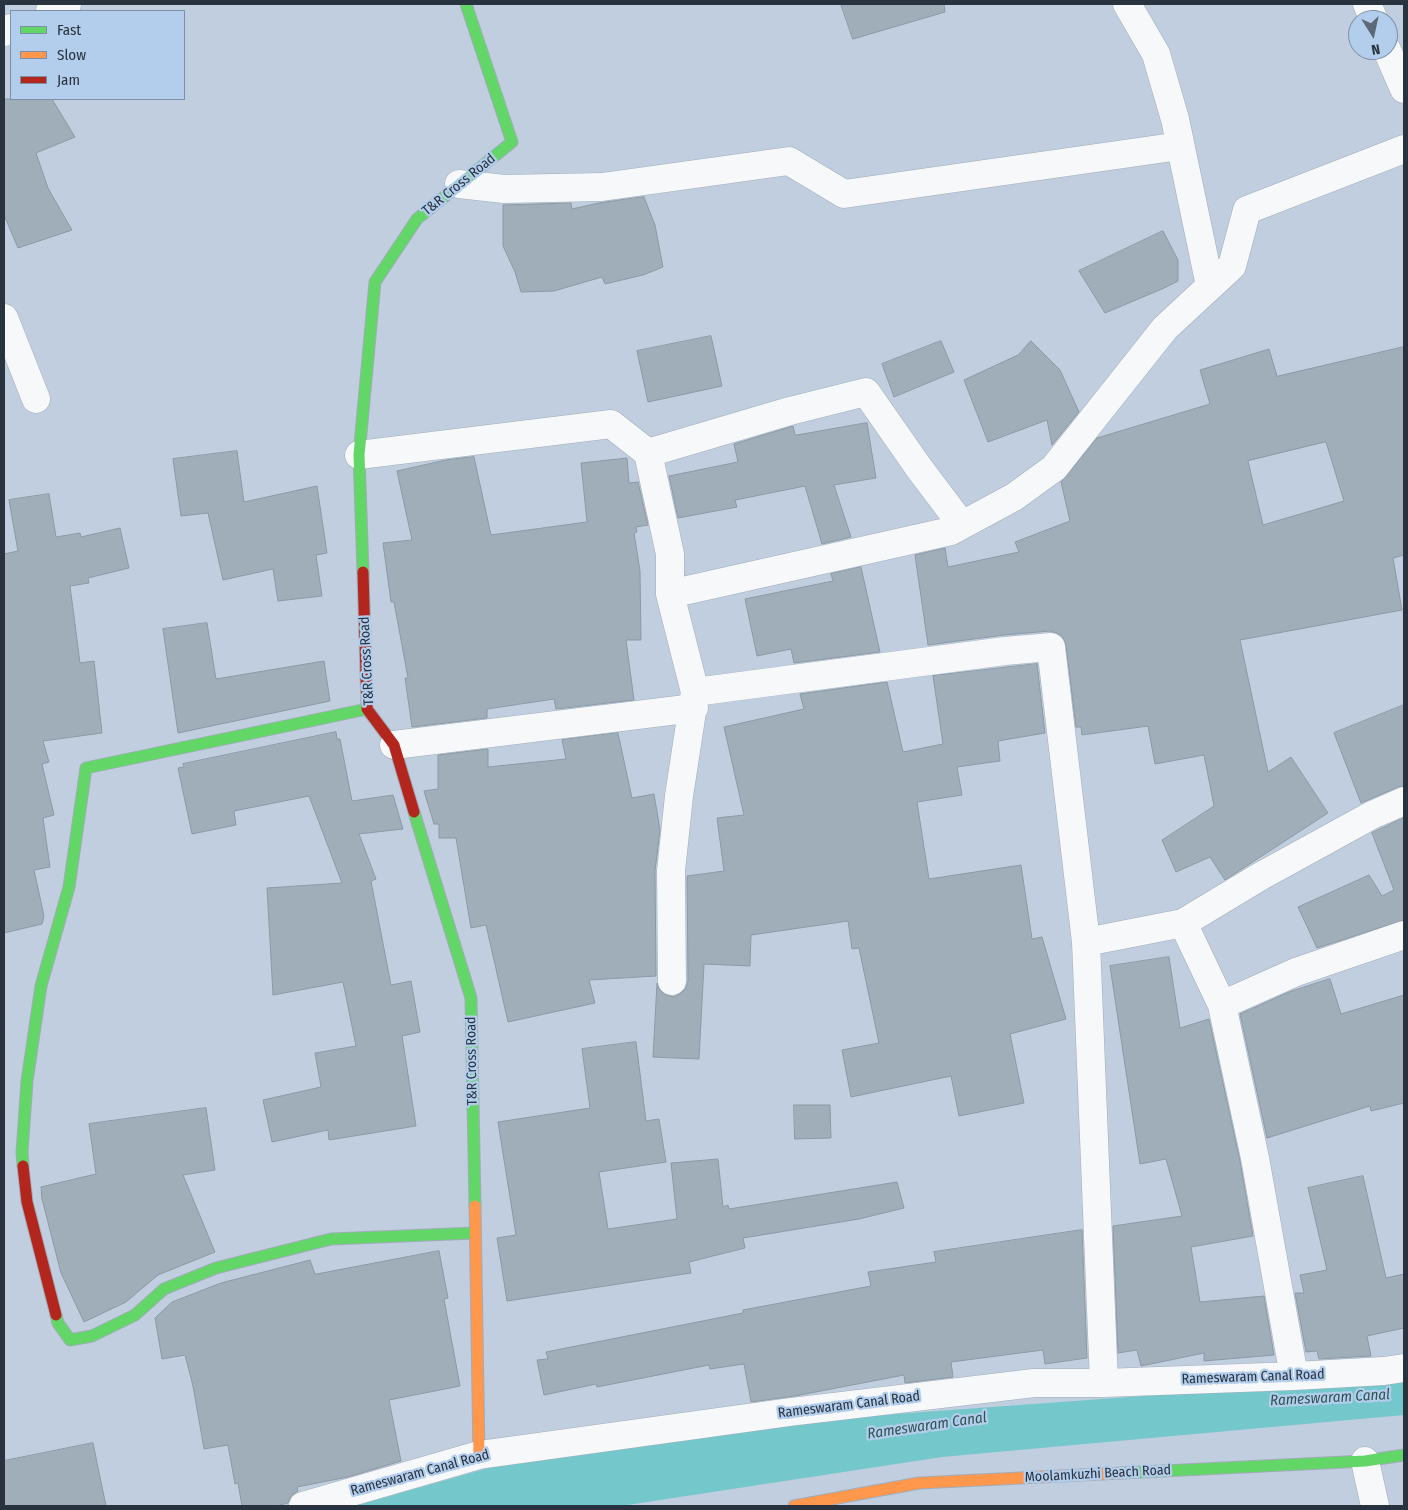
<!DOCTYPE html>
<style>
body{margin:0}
#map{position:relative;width:1408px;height:1510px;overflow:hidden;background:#c0cedf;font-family:"Fira Sans Condensed",sans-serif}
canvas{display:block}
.frame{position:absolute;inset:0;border:5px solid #29333f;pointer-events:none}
.legend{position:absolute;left:10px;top:10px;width:175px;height:90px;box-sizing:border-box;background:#b3cdec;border:1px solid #7c8fa7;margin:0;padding:6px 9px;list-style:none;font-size:15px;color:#29333f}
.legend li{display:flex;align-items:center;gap:10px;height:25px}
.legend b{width:25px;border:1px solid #7c8fa7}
.north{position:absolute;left:1348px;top:10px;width:50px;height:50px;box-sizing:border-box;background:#b3cdec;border:1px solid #7c8fa7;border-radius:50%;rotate:170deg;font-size:14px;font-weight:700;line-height:20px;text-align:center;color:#29333f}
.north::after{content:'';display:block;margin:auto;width:18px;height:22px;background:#5e6977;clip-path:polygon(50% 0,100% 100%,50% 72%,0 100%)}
</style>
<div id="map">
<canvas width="1408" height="1510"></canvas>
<div class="frame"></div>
<ul class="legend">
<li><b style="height:6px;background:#63d668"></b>Fast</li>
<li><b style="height:6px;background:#ff974d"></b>Slow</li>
<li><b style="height:6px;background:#b3261e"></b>Jam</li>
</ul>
<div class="north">N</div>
</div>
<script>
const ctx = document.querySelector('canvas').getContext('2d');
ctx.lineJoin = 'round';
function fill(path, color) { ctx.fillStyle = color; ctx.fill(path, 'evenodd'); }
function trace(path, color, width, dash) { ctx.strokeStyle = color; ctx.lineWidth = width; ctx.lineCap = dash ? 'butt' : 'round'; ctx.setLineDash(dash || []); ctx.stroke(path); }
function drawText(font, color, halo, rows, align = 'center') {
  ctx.font = font + ' "Fira Sans Condensed",sans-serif'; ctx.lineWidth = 4.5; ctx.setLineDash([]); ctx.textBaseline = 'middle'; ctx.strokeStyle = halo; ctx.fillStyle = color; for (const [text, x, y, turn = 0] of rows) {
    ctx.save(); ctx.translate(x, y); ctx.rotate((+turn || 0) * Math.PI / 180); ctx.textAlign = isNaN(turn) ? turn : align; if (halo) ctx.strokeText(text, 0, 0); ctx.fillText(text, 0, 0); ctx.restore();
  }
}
fill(new Path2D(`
 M1404,1377V1415L942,1457L621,1506H354L492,1467L855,1417Z`), '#74c8cb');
const building = new Path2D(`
 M841,4H944L945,12L853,39Z
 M4,99H52L75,137L36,153L48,188L72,230L18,248L4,215Z
 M644,197L655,225L663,267L643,275L605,284L602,277L554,291L521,292L515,272L503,246V205L571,203L572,209L599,203Z
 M1163,231L1178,260V281L1162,289L1105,313L1079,271Z
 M711,336L722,386L648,402L637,351Z
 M941,341L954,372L894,397L882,364Z
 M1031,341L1060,370L1079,412L1052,445L1047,420L988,442L964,380L1018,355Z
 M1404,347V555L1393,558L1402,610L1240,640L1268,772L1291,757L1328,813L1225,880L1210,857L1176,872L1162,840L1214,806L1204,755L1155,764L1148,726L1082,735L1081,727H1076L1066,645L1063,637L1057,633L1050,631L1004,635L928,645L915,555L945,548L948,567L1019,552L1015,542L1070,521L1061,482L1097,438L1210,404L1200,370L1269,349L1277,376ZM1326,442L1344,501L1263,525L1248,461Z
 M867,423L876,478L834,485L851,537L822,544L805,486L735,500L737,507L678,518L669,476L738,462L734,444L793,426L795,435Z
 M237,451L244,502L317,486L327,553L316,555L322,596L278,601L273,569L223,580L208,513L181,516L173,459Z
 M474,457L491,535L587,522L581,463L627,458L629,483L638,482L648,525L636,527L637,532L634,533L640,571L641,640H626L634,700L556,709L554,699L487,709V718L412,727L405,678H408L394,602H391L383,543L412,540L397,471L446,460Z
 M49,494L56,537L80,533L81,537L120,528L129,568L88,578L89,583L70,586L80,663L94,661L102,733L43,741L49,762L42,764L54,815L43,818L50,867L34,870L44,916L42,924L4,933V554L18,551L9,500Z
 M861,567L880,652L794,663L791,649L757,656L745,599L833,581L831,574Z
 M207,623L216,679L324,661L330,701L178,733L163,629Z
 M1037,664L1045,733L998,741L1000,761L957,767L962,795L917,802L929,879L1021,865L1032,939L1042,937L1066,1019L1010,1034L1024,1103L959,1116L951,1076L851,1097L842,1050L879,1043L859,948L852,949L848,921L751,935L750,966L704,964L699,1059L653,1057L657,983L659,989L664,994L673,997L680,994L686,988L688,981L687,876L724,871L717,818L744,815L724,727L804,709L800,694L887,682L903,752L943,744L933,676Z
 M1404,705V786L1398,787L1361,803L1334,733Z
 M336,732L337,739H340L352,801L393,795L403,829L359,834L376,879L371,881L391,985L411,981L420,1032L402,1036L416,1126L329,1140L328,1130L272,1142L263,1100L321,1087L315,1053L356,1046L343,982L273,995L267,888L342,883L309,796L234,811L236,825L192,834L178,768L184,767L183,764Z
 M618,733L632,798L654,794L660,830L655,871L656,976L589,980L595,1003L508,1022L486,925L471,928L456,838H439V824H434L424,791L438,789V755L488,749V767L566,759L562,740Z
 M1404,818V920L1317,948L1298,907L1369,875L1382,896L1394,890L1372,833Z
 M1169,957L1180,1028L1209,1019L1240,1161L1253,1236L1191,1247L1200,1302L1264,1296L1274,1355L1204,1361V1353L1141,1366L1137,1350L1118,1353L1113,1226L1182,1216L1166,1159L1140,1164L1110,966Z
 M1330,979L1341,1014L1404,995V1103L1371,1111L1370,1106L1267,1138L1240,1014L1289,992Z
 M636,1042L646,1121L659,1119L666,1162L599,1172L608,1229L677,1219L671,1163L718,1159L723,1207L728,1205L729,1209L897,1182L904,1208L859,1219L743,1238L745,1248L689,1262L691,1273L507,1301L497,1238L516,1235L498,1122L590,1108L582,1049Z
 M794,1105H830L831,1138L795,1139Z
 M206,1108L215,1170L183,1175L215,1252L158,1275L126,1302L84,1322L61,1273L42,1199L41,1187L96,1174L89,1124Z
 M1363,1176L1386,1278L1404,1274V1328L1367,1336L1371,1356L1319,1359L1317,1351L1306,1352L1295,1293H1304L1300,1275L1327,1270L1308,1188Z
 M1082,1230L1087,1358L1045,1364L1043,1350L951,1362L953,1377L905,1383L904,1375L795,1396L751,1402L744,1364L710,1369L709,1365L597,1387L596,1384L544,1395L537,1360L548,1359L546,1352L743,1313V1310L871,1286L868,1272L936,1262L934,1252Z
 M439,1251L448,1298L444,1299L460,1386L389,1400L401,1461L348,1477L297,1487L298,1491L291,1496L288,1503L276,1506H242L238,1483L235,1484L228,1445L204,1449L193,1386L185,1355L162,1359L155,1318L172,1302L221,1283L310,1260L315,1274Z
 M93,1443L106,1506H4V1461Z`);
fill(building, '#a0aeba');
trace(building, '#8c99a5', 1);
const street = new Path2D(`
 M1127,4L1156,54L1175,119L1210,286
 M1367,4L1374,20
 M50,11L67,4
 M4,32L11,28
 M1387,50L1404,89
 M459,184L504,189L602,187L789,161L844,194L1180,146
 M4,318L36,399
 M648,453L790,411L866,392L919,468L962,525
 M359,455L611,424L648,453L670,554V594L695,692L679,796L671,871L672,981
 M670,594L951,531L1014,497L1054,468L1165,328L1232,266L1247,210L1404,149
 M695,692L1005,651L1051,647L1086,942L1104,1383
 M394,745L694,708
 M1183,923L1222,1005L1255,1158L1294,1376
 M1086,942L1183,923L1261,876L1372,815L1404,801
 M1222,1005L1296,972L1404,935
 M1365,1461L1375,1506
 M303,1506L479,1455L790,1412L1034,1383H1104L1294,1376L1384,1371L1404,1368`);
const fast = new Path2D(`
 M363,572L359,455L375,282L417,219L512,142L466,4
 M414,812L471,998L475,1206
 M23,1166L22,1152L27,1081L41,986L69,887L86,768L367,709
 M56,1315L58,1323L70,1340L92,1336L135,1315L164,1289L216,1268L331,1239L475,1233
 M1122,1473L1365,1461L1404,1455`);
const slow = new Path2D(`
 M475,1206L479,1455
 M794,1506L919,1483L1122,1473`);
const jam = new Path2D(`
 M363,572L367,709L394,745L414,812
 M23,1166L27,1202L56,1315`);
trace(street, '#a1acb9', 29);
trace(fast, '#a1acb9', 13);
trace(slow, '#a1acb9', 13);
trace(jam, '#a1acb9', 13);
trace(street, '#f6f8fa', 28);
trace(fast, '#63d668', 11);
trace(slow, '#ff974d', 11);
trace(jam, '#b3261e', 11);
drawText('14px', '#29333f', '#b3cdec', [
 ["T&R Cross Road",459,185,-39],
 ["T&R Cross Road",367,661,-93],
 ["T&R Cross Road",472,1061,-91],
 ["Rameswaram Canal Road",1253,1377,-2],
 ["Rameswaram Canal Road",849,1405,-7],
 ["Rameswaram Canal Road",420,1473,-15],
 ["Moolamkuzhi Beach Road",1098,1474,-3]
]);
drawText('italic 15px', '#305351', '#b3cdec', [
 ["Rameswaram Canal",1330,1398,-3],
 ["Rameswaram Canal",927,1426,-8]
]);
</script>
